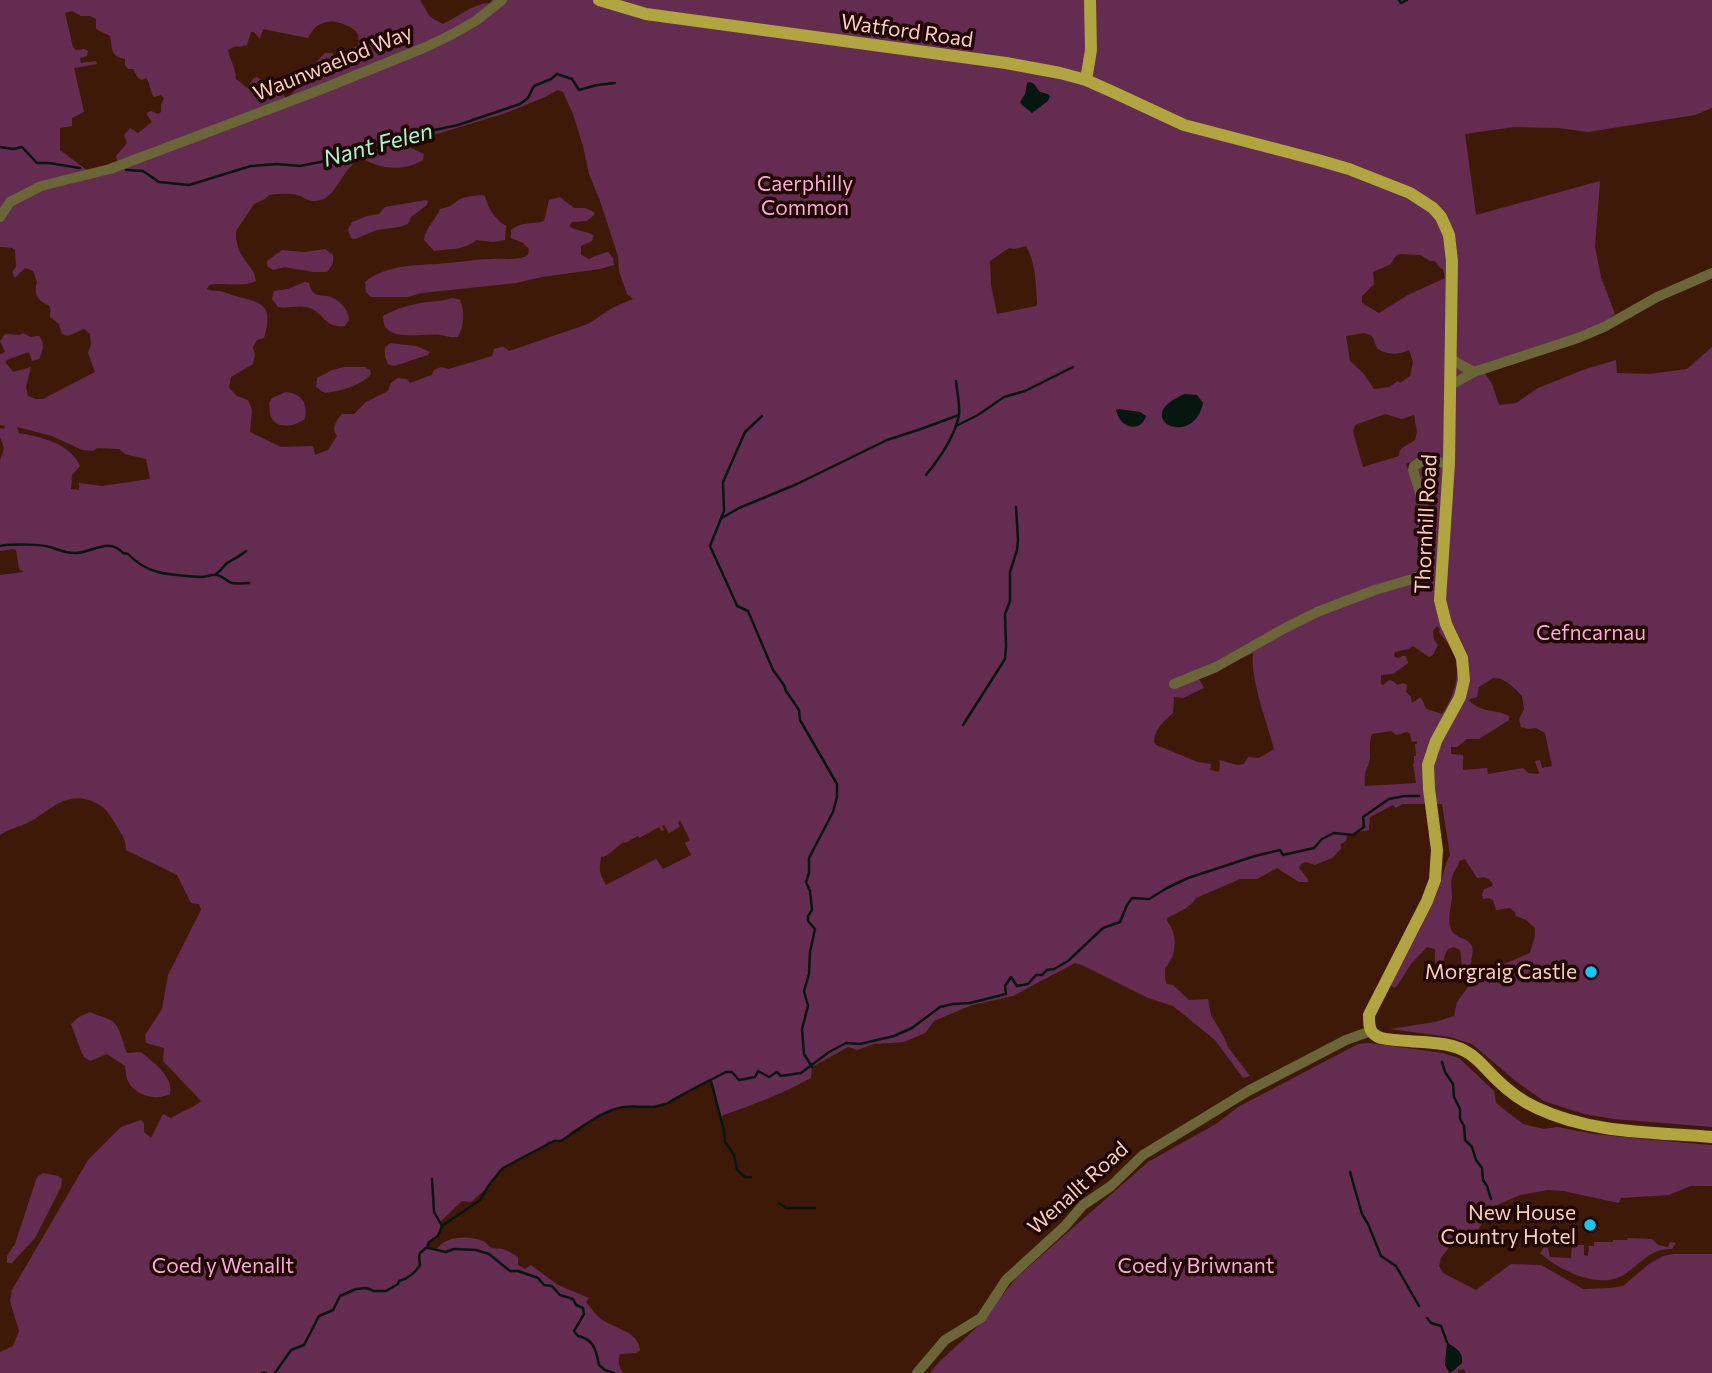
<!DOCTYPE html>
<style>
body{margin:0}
canvas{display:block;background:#3f1907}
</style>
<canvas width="1712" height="1373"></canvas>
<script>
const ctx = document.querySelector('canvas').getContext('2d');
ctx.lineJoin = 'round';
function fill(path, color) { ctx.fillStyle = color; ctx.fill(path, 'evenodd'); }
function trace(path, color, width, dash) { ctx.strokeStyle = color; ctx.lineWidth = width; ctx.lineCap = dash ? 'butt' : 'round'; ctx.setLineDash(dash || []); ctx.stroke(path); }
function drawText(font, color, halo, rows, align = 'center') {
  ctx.font = font + ' Commissioner,sans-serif'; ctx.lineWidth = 7; ctx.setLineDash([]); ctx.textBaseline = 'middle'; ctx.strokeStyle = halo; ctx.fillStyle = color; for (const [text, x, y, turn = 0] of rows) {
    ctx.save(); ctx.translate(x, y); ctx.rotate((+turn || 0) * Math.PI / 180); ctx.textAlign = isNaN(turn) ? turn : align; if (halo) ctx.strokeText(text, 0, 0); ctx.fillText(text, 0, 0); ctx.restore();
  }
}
fill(new Path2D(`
 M0,0H420L430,17L443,24C458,17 474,3 490,3L492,0H1712V108L1695,115L1588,132L1558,128L1514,127L1465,134L1476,215L1600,181L1595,247L1601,277L1615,314L1600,325L1563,339L1481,365V373H1485L1492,384L1499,405L1516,403L1538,388L1583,370L1616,360L1617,373L1649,374L1687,369L1712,347V1127L1614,1119L1584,1114L1544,1101L1517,1082L1472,1044L1450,1037L1390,1029L1435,1022L1454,1016L1457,1002L1476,976L1530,953L1535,936V928L1526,920L1516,916L1515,912L1510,908L1496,910L1493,900L1489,898L1483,899L1482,894L1484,889L1491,887L1493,884C1488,877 1484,877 1477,878L1465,859L1459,861C1459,867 1455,868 1453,874C1450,882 1452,889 1452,897C1451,908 1447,918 1451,929C1455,939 1468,937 1472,946C1474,953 1470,961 1471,968L1465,972L1462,966L1460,950L1454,947L1448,949C1440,962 1447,965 1443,979L1440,980L1435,962V949L1427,947L1411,964L1397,986L1394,988L1389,984L1390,979C1407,950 1424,922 1438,891C1443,880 1444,864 1450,855L1442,804H1402L1396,808L1393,805L1370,817L1369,830C1360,832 1354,832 1347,836L1346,841L1341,844V849L1332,858L1315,865L1306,862L1301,864L1299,868L1308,879V882H1299L1277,868L1257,879H1240L1196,898C1190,908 1177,913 1167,918V921C1178,934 1177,956 1165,968V979L1167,984L1173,985L1189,1000L1208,999L1211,1015L1224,1037L1228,1047L1250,1076L1243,1078L1215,1040L1173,1006L1148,998L1082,965L1075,963L1013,996L972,1005L934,1021L925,1033L904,1042L874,1044L857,1050L848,1047L812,1067L811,1078C782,1094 752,1105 721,1116L711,1081C699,1087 674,1095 667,1104L662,1103L654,1106L621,1107L614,1111H608L572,1131L563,1139L548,1142L537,1151L525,1155L499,1170L489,1186L471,1202L462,1201L440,1222C444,1234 431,1238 427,1247L436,1250C444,1236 469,1235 483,1241C486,1242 488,1246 492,1248C495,1249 500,1248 503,1249C509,1251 513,1254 518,1257V1265L525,1269L531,1265L558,1285L589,1298L586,1302C591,1307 595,1315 601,1319C615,1329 638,1331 640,1350L636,1353L620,1354C618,1360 618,1368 624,1373H0V1352L13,1346L19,1331L10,1301L12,1290L88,1160L121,1127L141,1120L144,1123V1132L151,1138L163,1114L171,1118C180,1112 192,1109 201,1101L163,1061L164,1048L146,1043L145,1035L162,1009L168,975L201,910L199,904L191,903L177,875L126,850C126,837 119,831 113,820C107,810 101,804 89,800C61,792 48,814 25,824C15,828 9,829 0,835V575L24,572L19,569L16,550L13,549L0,551V461L4,448L0,437V428L4,429L5,426L0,425V354L5,352L0,341L5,334L19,335L23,333L30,337L39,336C45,343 43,352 39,359L32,361L29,352L6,360V363L13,372L31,367L26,387L28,396L36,399H43L95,372L88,353L91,345L90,334L84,329L68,336L62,334L59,324L50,317C50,314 51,308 49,306C48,304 45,304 44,303C36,298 34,291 37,282L33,271L25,268L15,278L12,272L16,267L15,250L12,248L0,247ZM72,11L81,16H90L96,19V29L110,36C112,48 111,57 125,59V65L128,69H133L138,78L142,80L146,78C151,83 149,91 154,97L161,95L164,98L161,105V112L158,114L151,111L148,112L147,115L152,122L138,133L130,128L124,135L127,143L116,156L119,169L112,173L92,177L88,171L60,150V128L72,126V118L84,112L74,68L97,64L96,61L81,63L80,58L87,56L88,51L85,49L76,50L73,47L65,13ZM333,21C346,25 363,28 358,46L336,56L332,53H325L313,65L316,77L298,86L292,94L286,98L281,92L273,94C273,83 265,82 257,77L254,78L247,88L236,79C236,70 230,59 228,50L236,46L240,47L247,45L251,32H254L260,39L263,29L308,38C314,26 319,23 333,21ZM558,90L563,92L573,114L583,146L589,174L600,201L618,256L619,271L623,283L627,294L633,299L614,307L588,324L509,351C504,345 501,347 494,349L492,356L449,369L441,367L434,370L432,375L410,383L407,379L397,378L391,383L388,391L366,402L354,414H342C336,421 331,428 337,436L328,450L315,455L313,446L281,447L250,432L252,410L248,400L237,396L229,388L231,377L253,364L255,355L253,347L257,340L264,338C277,296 253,304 224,292C218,290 213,292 207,289L209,285C224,282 242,288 256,281L254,273L239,251L236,239V231L254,204L265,199L269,195C278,194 288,193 297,195C302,196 308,201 313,201C339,202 340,165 363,159C381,169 404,172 423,160L424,154L409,147L417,140L506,113L545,97ZM1026,246C1036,263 1036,285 1037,304L1036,306L997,314L991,285L990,261L1009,248L1014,249ZM1399,254L1420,255L1430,261H1435L1440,268L1443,269L1445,278L1408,295L1379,313L1362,303V296L1374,284L1373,272L1391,264L1395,257ZM1364,333C1377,336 1372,340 1378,349C1388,355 1398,355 1409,350L1413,362L1410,376L1400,383L1398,381L1389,387L1374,389L1364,374L1350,361L1346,336ZM1385,414L1402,419L1414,415L1417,432L1415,440C1408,446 1399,446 1399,456L1363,467L1353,432L1355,425ZM17,427L52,436L82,450L93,451L97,448L119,449L125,454L146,459L150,479L102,486L79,483V490L71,489L72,475L80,466C70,443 41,437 19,433ZM1419,458L1422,461L1423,465H1420L1418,468V475L1428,507L1425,519L1424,565L1420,575L1416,578L1375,590L1326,608L1325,604L1364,590L1407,578C1422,572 1420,560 1421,546C1423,513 1416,494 1406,464ZM1440,538L1444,550L1449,549L1445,593L1437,594ZM1437,626L1440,629L1439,632C1443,638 1449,644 1452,650C1463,671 1454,697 1442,714L1426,709L1421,697L1412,703L1411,697L1406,692L1407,685L1404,683L1397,685L1393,681L1389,680L1383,685L1381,684V675L1393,674L1408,663L1406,656H1402L1399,658L1395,657L1394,654L1395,652L1408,649L1413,646L1429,657L1433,655L1438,645L1434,640L1433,631ZM1253,653C1250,679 1267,722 1274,749L1259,758L1248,757L1244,764L1237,765L1219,760L1220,764L1219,772L1210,770L1211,764L1198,762L1156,745L1154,742C1155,728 1163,722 1173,713L1174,697L1183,698L1204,688L1199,679ZM1493,678C1505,677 1514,688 1522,696L1524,709L1519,719L1521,727L1529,729L1536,728L1545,733L1552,766L1542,768L1540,760L1535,761L1539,773L1537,774L1528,773L1523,768L1488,774L1487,768L1463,770V755L1451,754V747H1457L1467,739H1479L1509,720V716C1494,708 1486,715 1469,701L1470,699L1477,697L1479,687ZM1391,731L1396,735L1407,732L1410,734L1412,742L1417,741V744H1415L1416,756H1414V763L1413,764L1416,783L1365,786C1363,769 1369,769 1370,757C1370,749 1369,742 1372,734ZM680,820L690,840L685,843L691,855L663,869L656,859L606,885C599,872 599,870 601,857C609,857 616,846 624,842L625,843L638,836L639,838L659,827L662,831L664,830L662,826L664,825L669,833L680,827L678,823Z
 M482,195L485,196C488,209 495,219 506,226L505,240L493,242L476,240C466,250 448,249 434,251L424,240C425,228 436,220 440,209C450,207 450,206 457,201C464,196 474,196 482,195Z
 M560,197L574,208H585L594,212V215L587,221L572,222L569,226C576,231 586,231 594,235L592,241L581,246V255L589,259L595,256L608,252L613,258L614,265L600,269L542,277L516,283L422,293L407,297H371L366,292L365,282C388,263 420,266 448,263C462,262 477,259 491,259C504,258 518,261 528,255L529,249L523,243L511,238V230C522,221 531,225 544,221L549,200Z
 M426,200L428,201L427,205L411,217L408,224L399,227L377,230L355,239L351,238L348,230L352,222L367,216L379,214L385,207Z
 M325,249L333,255C334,263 332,266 327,272H313L285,267L273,270L267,266V261L282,250L305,252Z
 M305,282L309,283C310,287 311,291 314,293C318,296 321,295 326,296C337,297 349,309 349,320L345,326C327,328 326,318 314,310C303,303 290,309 278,307L272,299L274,291L288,289Z
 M452,298L460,300C465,311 464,326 458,337C450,338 448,336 441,335C424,332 382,345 383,316C397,308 413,304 428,302C437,301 444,301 452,298Z
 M390,343L416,346L430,352L428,355L394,366L388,364L385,357V348Z
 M345,367H364L370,370L371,374C361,386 340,391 325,393L316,387L317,378L332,370Z
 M286,392C303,394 308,404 305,419C296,425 281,430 273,420C269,416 270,408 269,403L272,398Z
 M90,1012C97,1016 106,1017 112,1021C120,1026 123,1044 127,1053L141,1052C153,1062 174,1077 170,1094C156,1101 137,1096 129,1083C126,1078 126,1072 125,1066L107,1054L90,1061L84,1057L81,1051L71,1024L79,1017Z
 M1370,1043L1443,1053L1459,1058L1494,1091L1496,1103L1523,1124L1544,1129L1557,1127L1595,1134L1642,1139L1712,1145V1186H1690L1669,1195L1621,1198L1619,1203L1563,1191L1548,1190L1520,1195L1495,1206L1474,1235L1450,1246L1441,1258L1439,1266L1443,1273L1476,1290L1511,1264L1541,1265L1583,1289L1610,1288L1623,1286L1649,1264L1663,1256L1673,1254H1712V1373H1466L1464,1369L1458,1370V1373H1450L1456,1369L1459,1351L1448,1343L1445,1365L1449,1373H930L938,1363L987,1318L996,1303L1017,1277L1148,1162L1216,1124L1238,1107L1358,1044Z
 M43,1173L58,1176L62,1179L61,1187L35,1238L12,1263H7V1256L15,1244L37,1177Z
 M1628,1238L1652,1239L1658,1245L1668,1247L1670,1242L1676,1243L1672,1249C1649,1249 1642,1263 1625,1274C1600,1291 1559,1270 1540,1253L1544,1247L1540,1239L1546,1241L1550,1257L1571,1258L1572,1245H1584V1255L1588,1256L1589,1246H1594V1242H1613V1240H1627Z`), '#642c50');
fill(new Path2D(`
 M1030,82L1034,84L1040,92L1048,94L1050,96L1048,101L1032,113L1022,105L1020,102L1025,94L1027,83Z
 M1185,394L1197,395L1203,403C1193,451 1128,417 1185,394Z
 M1119,409L1140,412L1146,416C1141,433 1120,429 1116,410Z
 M1447,1342C1455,1348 1464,1352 1462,1363L1450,1373L1445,1365Z`), '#06170f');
trace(new Path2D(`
 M1399,0L1401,3L1407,0
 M0,147L13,149L22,147L37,163H49L80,168
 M126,170L143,171L159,182L189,185L251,166L277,164L300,166L355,155L425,132L458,125L520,104L528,98L534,86L551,79L557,74L572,79L579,90L597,85L615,83
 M762,416L745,432L723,482L724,511L710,546L735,601L737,606L748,611L773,670L784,685L786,691L799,710L800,720L837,784V797L833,812L809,858V873L806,882L810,891L812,910L808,916V921L815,929L810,952L809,974L804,991L808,1006L802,1029L804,1054L812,1067
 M956,426L978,415L1004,397L1025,391L1073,367
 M926,475C939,459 955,436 959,415C960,403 957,392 956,381
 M722,518L739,508L797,484L887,440L921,429L959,415
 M0,546C9,544 41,544 50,547C59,550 67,554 77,553C93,552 109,537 123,553L128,554C149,576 172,575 201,577C206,577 212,574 217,575C223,576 227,582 232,583C237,584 244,583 249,583
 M216,574C221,571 223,567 227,563C234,559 240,556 246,551
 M963,725L1005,659L1006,646L1005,614L1010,601V572L1017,550L1018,540L1016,507
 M1442,1062L1445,1072L1453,1084L1454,1097L1460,1109V1119L1464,1126L1465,1140L1472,1147L1476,1160L1482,1168L1483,1180L1487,1186L1491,1199
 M711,1081L724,1131L725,1142L734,1155L737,1170L745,1177H751
 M1350,1172L1362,1214L1368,1224L1381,1256L1396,1266L1419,1306
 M432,1179L434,1212L442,1226
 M779,1203L786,1208H815
 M428,1248L446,1252L454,1249L476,1250L489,1254L510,1271H518L538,1278L544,1285L552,1286L560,1295L573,1299L576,1305L583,1308L584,1314L574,1331C581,1340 574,1333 584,1338C595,1342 597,1355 599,1365L605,1370L614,1373
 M1427,1318L1431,1323L1441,1326L1447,1342
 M262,1373H266
 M275,1373L291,1350L304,1345L319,1316L333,1310L340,1296L356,1289L366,1288L374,1291H386L398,1284L399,1281C408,1279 416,1272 420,1265L419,1257L420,1253L427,1247L429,1242L438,1236L442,1226L480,1200L489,1185L503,1168L554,1141H561C580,1129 602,1110 624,1107C638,1105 655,1110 668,1103C686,1092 707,1082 726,1072H732L739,1080L755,1077L758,1071L769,1077L777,1072L781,1076L801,1073L829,1052L846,1043L860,1044L894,1036L912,1028L940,1007L953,1004L970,1003L1006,994L1005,986L1011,977L1017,986L1028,984L1036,975H1042L1047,970L1054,969L1068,961L1103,928L1120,922L1127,905L1132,898L1149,899L1167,888L1188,878L1255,856L1280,850L1283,855L1314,848L1322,839L1334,833L1353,835L1364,827L1363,817L1389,799L1404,796H1419`), '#06170f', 2.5);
trace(new Path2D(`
 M0,217L10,202L41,186L110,169L317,91L426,47L451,35L477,20L502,0
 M1452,360L1474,372
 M1451,385L1474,372L1578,338L1604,327L1657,297L1712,273
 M1174,684L1216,667L1285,628L1317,612L1375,590L1416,578L1420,575L1424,565L1425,518L1422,499L1413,470L1414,466L1422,461L1449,463
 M917,1373L945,1340L981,1318L1006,1280L1065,1226L1083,1205L1111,1186L1143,1155L1248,1091L1346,1040L1371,1031`), '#6a6638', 10);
trace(new Path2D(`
 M599,0L646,14L1006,63L1060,73L1086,80L1113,92L1184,125L1318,160L1349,169L1410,193L1433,208L1441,217L1449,235L1452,261L1449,463L1440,600L1446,624L1462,658L1464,680L1460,697L1436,741L1428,765L1429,789L1437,850L1435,880L1427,901L1369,1015C1369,1026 1369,1034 1381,1038C1407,1044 1448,1038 1470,1054C1479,1060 1486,1069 1494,1077C1506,1089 1521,1101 1537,1108C1592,1134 1653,1132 1712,1137
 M1086,80L1091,50L1090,0`), '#b0a53f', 12);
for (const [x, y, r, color] of [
 [1591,972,7,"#0ecafa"],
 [1590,1225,7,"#0ecafa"]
]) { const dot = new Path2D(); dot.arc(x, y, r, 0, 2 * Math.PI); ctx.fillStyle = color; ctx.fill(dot); trace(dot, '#210500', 2.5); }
drawText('21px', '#f9cebc', '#210500', [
 ["Watford Road",907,31,8],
 ["Waunwaelod Way",333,63,-22],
 ["Thornhill Road",1426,524,-87],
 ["Wenallt Road",1078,1188,-42]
]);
drawText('21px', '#f6aad7', '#210500', [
 ["Caerphilly",805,184],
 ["Common",805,208],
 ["Cefncarnau",1591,633],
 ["Coed y Wenallt",223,1266],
 ["Coed y Briwnant",1196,1266]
]);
drawText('21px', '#f9cebc', '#210500', [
 ["Morgraig Castle",1577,972],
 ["New House",1576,1213],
 ["Country Hotel",1576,1237]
], 'right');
drawText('italic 23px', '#a0facf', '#210500', [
 ["Nant Felen",378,145,-15]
]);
</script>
